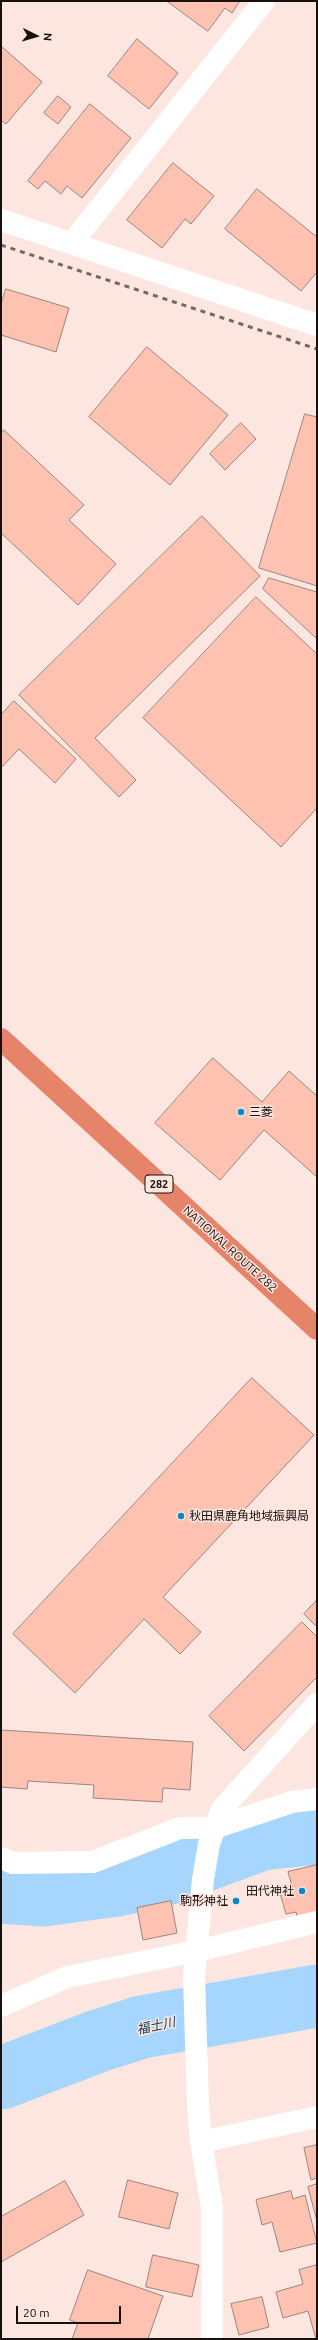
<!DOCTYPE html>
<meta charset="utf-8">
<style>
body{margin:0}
#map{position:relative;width:318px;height:2340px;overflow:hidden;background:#fde6e0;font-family:Ubuntu,sans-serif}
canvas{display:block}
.frame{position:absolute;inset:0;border:2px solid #17100e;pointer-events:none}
.north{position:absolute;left:16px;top:16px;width:40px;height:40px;-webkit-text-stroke:3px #fde6e0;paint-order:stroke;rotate:95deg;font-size:11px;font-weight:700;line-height:16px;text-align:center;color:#17100e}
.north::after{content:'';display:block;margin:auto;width:14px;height:18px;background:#17100e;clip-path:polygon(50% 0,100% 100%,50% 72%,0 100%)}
.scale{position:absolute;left:16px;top:2306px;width:105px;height:18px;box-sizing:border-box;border:2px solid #17100e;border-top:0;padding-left:5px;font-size:12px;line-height:14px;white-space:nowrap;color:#17100e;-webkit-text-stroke:3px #fde6e0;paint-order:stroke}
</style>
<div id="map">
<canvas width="318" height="2340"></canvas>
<div class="frame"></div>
<div class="north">N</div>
<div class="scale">20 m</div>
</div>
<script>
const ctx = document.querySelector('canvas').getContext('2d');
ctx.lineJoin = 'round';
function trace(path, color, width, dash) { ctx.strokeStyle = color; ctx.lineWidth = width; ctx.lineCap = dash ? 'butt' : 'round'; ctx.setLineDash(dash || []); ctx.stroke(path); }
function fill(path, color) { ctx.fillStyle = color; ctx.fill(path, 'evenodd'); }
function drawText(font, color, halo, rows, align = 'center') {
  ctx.font = font + ' Ubuntu,"Noto Sans JP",sans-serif'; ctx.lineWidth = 3; ctx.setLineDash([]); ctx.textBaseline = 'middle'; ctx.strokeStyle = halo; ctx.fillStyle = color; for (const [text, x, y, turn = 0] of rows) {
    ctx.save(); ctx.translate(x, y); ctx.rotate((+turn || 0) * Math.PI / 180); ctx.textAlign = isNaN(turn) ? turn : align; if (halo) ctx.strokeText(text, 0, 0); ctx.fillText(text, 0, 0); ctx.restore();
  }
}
trace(new Path2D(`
 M1,1892L43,1895L117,1885L170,1873L262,1839L317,1833
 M1,2078L98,2041L142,2027L317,1996`), '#a6d6fe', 63);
const building = new Path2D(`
 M167,1H240L232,13L225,8L208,31Z
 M137,39L178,73L149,109L108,76Z
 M1,46L42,82L6,124L1,120Z
 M58,96L71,107L58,124L44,113Z
 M90,104L131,138L82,198L67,186L61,194L45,181L38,189L28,181Z
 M173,163L214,196L191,224L185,219L162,248L127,220Z
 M257,189L317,237V272L301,291L225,229Z
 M6,289L69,308L56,352L1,335V304Z
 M147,347L228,415L170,485L89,417Z
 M305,414L317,417V586L259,568Z
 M241,423L256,439L225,470L210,454Z
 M4,430L84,505L69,520L116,564L78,605L1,533V433Z
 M202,516L260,576L95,738L136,780L119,797L19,695Z
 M269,578L317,592V639L263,589Z
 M256,597L317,654V808L281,847L143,718Z
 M14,701L76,759L55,783L19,749L1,768V715Z
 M213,1058L262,1102L289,1071L317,1096V1177L264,1130L220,1180L155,1123Z
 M252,1378L314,1435L163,1597L201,1632L180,1654L144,1619L75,1693L13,1634Z
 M317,1600V1627L304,1614Z
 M302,1622L317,1637V1677L244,1751L209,1716Z
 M1,1730L193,1742L190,1790L163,1788L162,1802L93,1798L94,1785L28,1781L27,1789L1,1787Z
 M317,1865V1915L298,1920L296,1912L286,1914L280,1893L293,1889L288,1872Z
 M171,1901L177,1933L143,1940L137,1908Z
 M317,2145V2178L311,2180L304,2148Z
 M128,2180L178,2193L169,2229L119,2217Z
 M65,2181L84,2215L1,2262V2217Z
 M317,2184V2221L308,2187Z
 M291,2191L293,2199L305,2195L317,2243L280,2252L272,2222L262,2225L256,2200Z
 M153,2255L199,2265L192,2297L146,2287Z
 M317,2265V2339H316L308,2311L283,2318L276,2292L303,2284L299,2270Z
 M88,2270L163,2296L148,2339H72L78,2323L70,2320Z
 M262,2297L269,2327L239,2335L231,2304Z`);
fill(building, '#ffc2b0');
trace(building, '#99857f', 1);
trace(new Path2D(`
 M1,220L317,325
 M72,243L264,1
 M1,1858L13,1863L93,1862L180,1828H214L292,1802L317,1799
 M1,2006L67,1977L197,1951L317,1922
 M201,2142L317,2117
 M212,2339V2207L201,2142L198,2106L194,1976L203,1879L209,1844L222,1809L317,1704`), '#fff', 22);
trace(new Path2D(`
 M1,1039L317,1329`), '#e58468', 22);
trace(new Path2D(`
 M1,245L317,349`), '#756764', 3, [5, 5]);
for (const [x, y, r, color] of [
 [241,1112,4,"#0285cc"],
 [181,1516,4,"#0285cc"],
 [302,1891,4,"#0285cc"],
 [236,1901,4,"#0285cc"]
]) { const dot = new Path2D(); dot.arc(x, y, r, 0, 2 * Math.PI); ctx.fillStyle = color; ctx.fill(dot); trace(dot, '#fde6e0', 1.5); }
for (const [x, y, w] of [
 [159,1184,28]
]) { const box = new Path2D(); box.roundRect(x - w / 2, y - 9, w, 18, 3); ctx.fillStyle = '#fde6e0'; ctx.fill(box); trace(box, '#17100e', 1); }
drawText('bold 11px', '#17100e', null, [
 ["282",159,1184]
]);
drawText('12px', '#17100e', '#fde6e0', [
 ["三菱",249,1112],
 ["秋田県鹿角地域振興局",189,1516],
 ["田代神社",294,1891,"right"],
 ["駒形神社",228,1901,"right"]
], 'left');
drawText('12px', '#17100e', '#fde6e0', [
 ["NATIONAL ROUTE 282",230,1249,42]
]);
drawText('italic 13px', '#113650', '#fde6e0', [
 ["福士川",156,2026,-12]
]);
</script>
